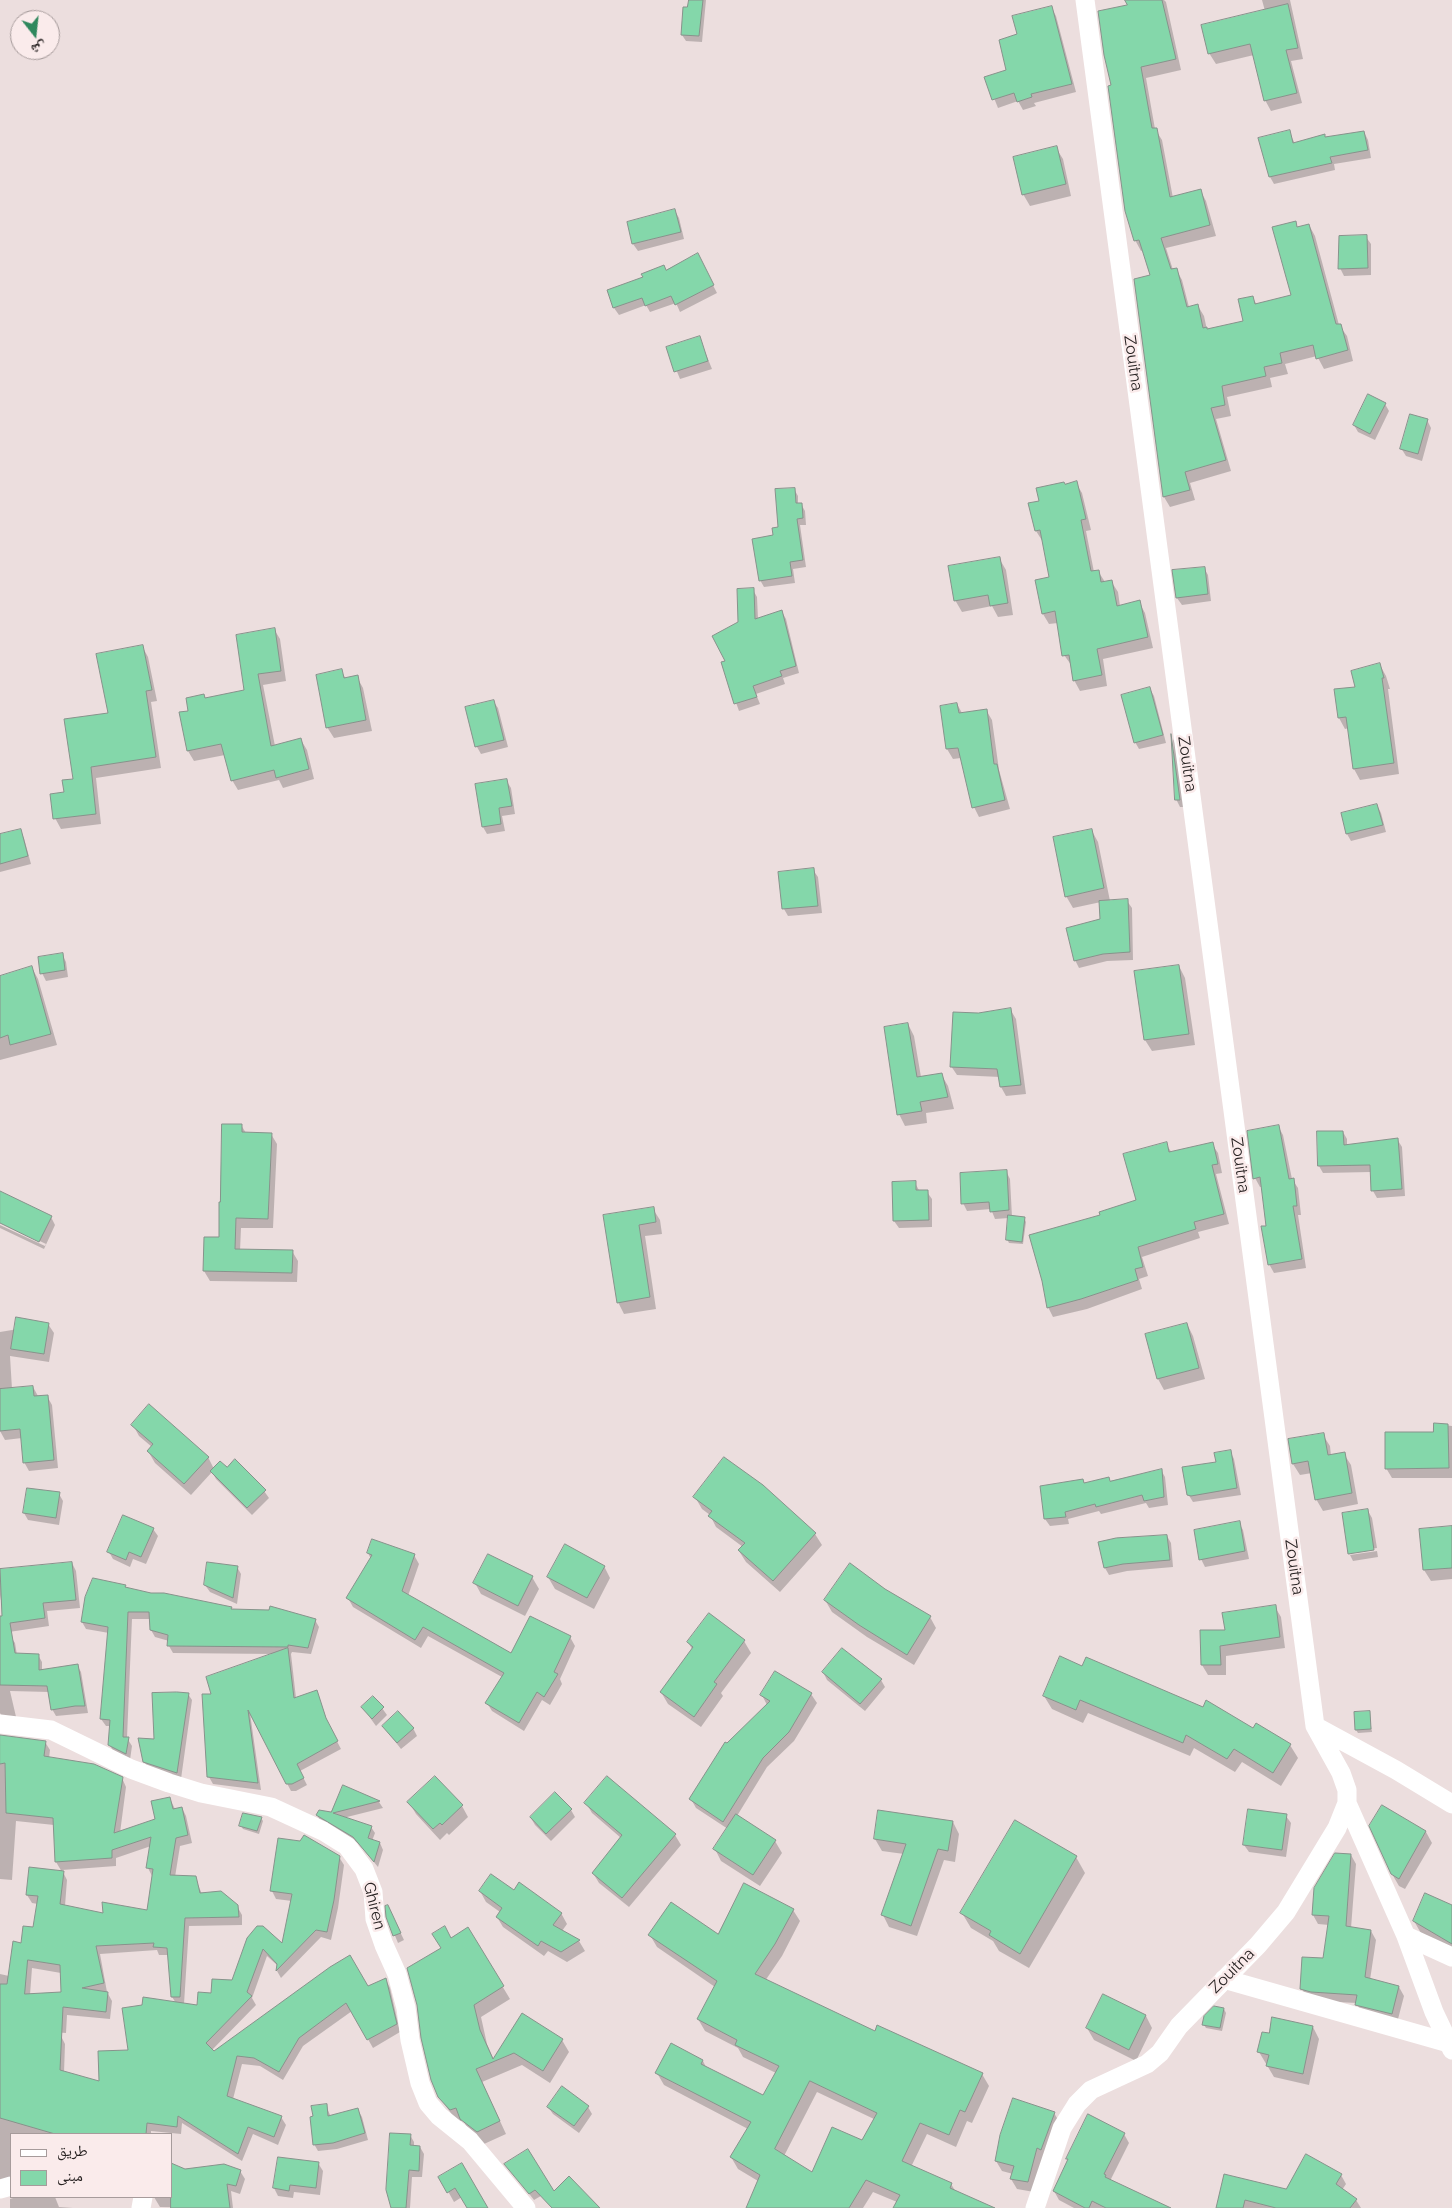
<!DOCTYPE html>
<meta charset="utf-8">
<style>
body{margin:0}
#map{position:relative;width:1452px;height:2208px;overflow:hidden;background:#ecdede;font-family:Raleway,"Noto Naskh Arabic",sans-serif}
canvas{display:block}
.legend{position:absolute;left:10px;top:2133px;width:162px;height:65px;box-sizing:border-box;background:#faebeb;border:1px solid #a69b9b;margin:0;padding:6px 9px;list-style:none;font-size:15px;color:#272222}
.legend li{display:flex;align-items:center;gap:10px;height:25px}
.legend b{width:25px;border:1px solid #a69b9b}
.north{position:absolute;left:10px;top:10px;width:50px;height:50px;box-sizing:border-box;background:#faebeb;border:1px solid #a69b9b;border-radius:50%;rotate:164deg;font-size:14px;font-weight:700;line-height:20px;text-align:center;color:#272222}
.north::after{content:'';display:block;margin:auto;width:18px;height:22px;background:#2e885d;clip-path:polygon(50% 0,100% 100%,50% 72%,0 100%)}
</style>
<div id="map">
<canvas width="1452" height="2208"></canvas>
<ul class="legend">
<li><b style="height:6px;background:#fff"></b>طريق</li>
<li><b style="height:14px;background:#84d7aa"></b>مبنى</li>
</ul>
<div class="north">ش</div>
</div>
<script>
const ctx = document.querySelector('canvas').getContext('2d');
ctx.lineJoin = 'round';
function fill(path, color) { ctx.fillStyle = color; ctx.fill(path, 'evenodd'); }
function trace(path, color, width, dash) { ctx.strokeStyle = color; ctx.lineWidth = width; ctx.lineCap = dash ? 'butt' : 'round'; ctx.setLineDash(dash || []); ctx.stroke(path); }
function drawText(font, color, halo, rows, align = 'center') {
  ctx.font = font + ' Raleway,sans-serif'; ctx.lineWidth = 5; ctx.setLineDash([]); ctx.textBaseline = 'middle'; ctx.strokeStyle = halo; ctx.fillStyle = color; for (const [text, x, y, turn = 0] of rows) {
    ctx.save(); ctx.translate(x, y); ctx.rotate((+turn || 0) * Math.PI / 180); ctx.textAlign = isNaN(turn) ? turn : align; if (halo) ctx.strokeText(text, 0, 0); ctx.fillText(text, 0, 0); ctx.restore();
  }
}
fill(new Path2D(`
 M691,0H706L702,42L686,41L682,35Z
 M1127,0H1164L1166,2L1181,70L1146,78L1155,129L1162,140L1173,198L1200,190L1206,201L1216,236L1166,248L1173,270L1176,269L1182,280L1189,307L1198,306L1204,316L1207,330L1245,322L1252,297L1257,305L1292,296L1295,223L1298,228L1309,225L1315,236L1339,325L1347,336L1353,361L1324,369L1317,356L1285,364L1288,374L1270,378L1272,387L1227,397L1231,416L1216,419L1231,471L1190,483L1195,500L1170,507L1164,497L1152,275L1144,250L1141,251L1135,240L1112,86L1128,6Z
 M1262,0H1290L1303,59L1291,61L1302,103L1271,111L1265,100L1254,55L1216,64L1209,53L1265,11Z
 M1051,7L1056,16L1076,92L1034,103L1036,106L1023,110L1018,101L998,108L986,78L1007,71L1019,35Z
 M1289,131L1295,144L1364,132L1368,140L1371,158L1334,164L1335,170L1274,184L1270,177L1260,139Z
 M1056,148L1063,159L1071,196L1030,206L1023,194Z
 M675,211L679,218L684,239L638,251L633,244L628,222Z
 M1366,237L1371,244V275L1344,276L1340,268Z
 M701,262L717,293L680,312L676,303L650,312L646,305L619,315L614,308L609,291L666,271Z
 M699,337L712,369L680,379L667,347Z
 M1385,404L1389,411L1375,440L1358,432L1354,425Z
 M1427,420L1431,428L1422,461L1406,456L1401,448Z
 M1076,483L1082,493L1091,530L1086,531L1094,572L1098,571L1105,582L1111,581L1118,592L1120,606L1139,602L1145,613L1153,648L1103,659L1107,686L1080,691L1074,680L1072,666L1064,655L1058,623L1049,624L1043,614L1051,578L1043,542L1036,531L1030,504L1040,501L1065,485Z
 M794,489L798,496V504H801L805,511L806,525H800L806,567L793,569L795,583L764,587L760,580L774,537Z
 M999,558L1006,570L1013,615L998,617L992,606L962,612L955,600Z
 M1204,568L1208,575L1211,601L1182,605L1177,598Z
 M753,590L757,597L758,619L782,612L786,619L799,673L783,678L785,684L756,694L760,704L739,711L722,663L727,662L739,622Z
 M274,629L280,639L286,681L263,685L275,746L301,740L307,750L314,779L283,788L279,780L238,790L232,780L225,755L194,761L188,751L181,713L189,712L204,696L206,699L246,691Z
 M142,646L148,657L157,701L151,702L161,768L96,778L101,824L61,829L55,818Z
 M1380,665L1386,676L1390,689H1388L1399,774L1360,780L1354,769L1349,728L1345,729L1339,718L1357,688Z
 M341,671L346,679L357,677L363,688L372,731L334,738L327,727Z
 M1150,689L1154,696L1166,743L1139,749L1135,742Z
 M493,701L498,708L508,747L481,754L477,747L467,708Z
 M957,704L962,713L986,710L992,720L999,770L1010,809L979,817L974,807L961,758L953,759L947,749Z
 M1173,739L1175,743L1184,807H1180L1176,799Z
 M506,780L511,788L515,814L502,816L505,831L487,834L483,827Z
 M1377,805L1381,813L1386,832L1351,841L1347,834Z
 M20,830L24,838L31,864L0,872V836Z
 M1092,831L1098,842L1110,901H1127L1132,908L1133,960L1107,961L1079,968L1075,960L1101,920V902L1073,908L1066,896Z
 M813,870L818,877L822,913L788,916L784,909L780,873Z
 M62,954L66,962L68,977L46,981L42,973Z
 M1179,966L1185,978L1195,1045L1152,1051L1145,1040Z
 M32,968L38,979L57,1045L0,1060V982Z
 M1010,1009L1016,1019L1026,1094L1006,1096L1001,1087L1000,1077L957,1075L951,1066L978,1014Z
 M908,1024L914,1036L921,1077L941,1074L948,1086L954,1109L926,1113L927,1123L905,1126L899,1114Z
 M241,1125L246,1133L271,1134L277,1144L273,1228H241L240,1251H292L298,1261L297,1282L210,1281L204,1271L221,1238Z
 M1278,1126L1283,1135L1292,1179L1298,1188L1301,1215H1298L1306,1268L1274,1273L1269,1264L1263,1187H1260L1255,1178Z
 M1318,1132H1343L1347,1139V1146L1397,1139L1402,1147L1405,1196L1377,1198L1373,1191L1371,1172L1323,1173L1319,1166Z
 M1166,1144L1172,1153L1212,1144L1218,1153L1222,1173L1216,1174L1229,1224L1198,1232L1200,1238L1142,1257L1148,1276L1139,1279L1142,1289L1087,1309L1053,1317L1048,1307L1102,1216L1137,1201Z
 M1006,1171L1010,1179L1012,1217L1024,1218L1026,1222L1023,1244L1009,1243L1007,1239L1009,1218L995,1219L991,1209L967,1211L963,1203Z
 M915,1183L920,1192H927L932,1199V1227L899,1228L894,1221Z
 M0,1198L51,1217L55,1225L44,1249L0,1228V1225L45,1246L46,1244L0,1222Z
 M653,1209L660,1220L662,1234L645,1236L656,1309L624,1314L618,1302L604,1216Z
 M48,1324L54,1333L49,1362L10,1356L12,1389L33,1387L38,1396H47L52,1405L58,1468L29,1471L24,1462L22,1438L5,1440L0,1431V1332Z
 M1187,1324L1193,1336L1205,1379L1164,1390L1158,1379Z
 M1435,1424L1452,1426V1478H1392L1386,1468L1434,1433Z
 M133,1425L208,1457L214,1469H227L264,1491L269,1498L252,1515L216,1479L212,1472L191,1495L155,1463L148,1451L152,1447L139,1436Z
 M1323,1435L1330,1446L1331,1456L1344,1454L1351,1465L1358,1504L1323,1511L1316,1499L1312,1473L1300,1475L1293,1464Z
 M1230,1451L1234,1459L1241,1495L1193,1502L1188,1494Z
 M1161,1470L1165,1477L1168,1505L1149,1508L1146,1503L1101,1514L1099,1511L1068,1519L1069,1524L1050,1526L1045,1519L1042,1487L1082,1480L1085,1484L1110,1482Z
 M59,1494L63,1501L59,1525L28,1520L24,1513Z
 M695,1497L815,1534L822,1545L780,1592L746,1562L739,1551L743,1547L716,1527L710,1515L702,1509Z
 M1368,1511L1372,1518L1377,1548L1350,1552V1555L1377,1551L1378,1557L1353,1561L1349,1553Z
 M1239,1523L1243,1530L1249,1559L1205,1567L1201,1559Z
 M1452,1527V1579L1431,1581L1424,1570Z
 M153,1529L158,1536L146,1564L133,1559L130,1567L113,1559L109,1552Z
 M1167,1536L1171,1543L1173,1567L1127,1571L1109,1575L1105,1568Z
 M368,1553L414,1555L419,1564L408,1596L512,1655L570,1637L575,1646L560,1679L562,1684L550,1705L542,1700L524,1731L492,1711L487,1703L502,1677L428,1636L421,1648L353,1607L348,1598L371,1559Z
 M72,1563L76,1571L80,1608L47,1611L49,1626L9,1632L5,1623L0,1595V1570Z
 M604,1566L610,1578L594,1609L555,1589L548,1577Z
 M237,1567L241,1574L237,1604L210,1592L205,1585Z
 M532,1577L539,1589L525,1616L481,1594L475,1583Z
 M125,1586L126,1588L151,1594L231,1608L232,1610L315,1620L319,1627L311,1654L292,1652L291,1654L296,1698L317,1692L329,1726L341,1749L300,1771L307,1785L296,1791H291L250,1713L261,1790L213,1784L209,1777L213,1696L274,1654L173,1653L169,1646V1641L155,1637L151,1630L150,1619H132L127,1738L132,1746L130,1760L114,1753L110,1745L111,1726H106L101,1719L109,1633L86,1629L82,1622L86,1597Z
 M885,1590L930,1617L936,1628L914,1665L867,1637L832,1612L825,1600Z
 M1275,1607L1281,1617L1285,1648L1226,1656V1675H1208L1202,1665V1631H1226Z
 M709,1615L744,1641L751,1653L721,1693L723,1696L701,1727L668,1704L661,1692L692,1649L688,1642Z
 M11,1637L15,1643L17,1655H38L42,1662V1671L77,1665L81,1672L88,1713L56,1716L52,1709L49,1692L10,1691L17,1721L4,1720L0,1713V1639Z
 M862,1663L881,1680L885,1687L865,1711L827,1680L823,1672Z
 M1083,1668L1253,1730L1290,1745L1298,1758L1281,1786L1242,1762L1235,1772L1194,1748L1190,1756L1088,1713L1083,1723L1052,1709L1044,1696Z
 M188,1694L192,1700L181,1779L148,1768L144,1761L155,1740Z
 M811,1694L817,1703L794,1741L767,1767L737,1816L775,1841L782,1853L760,1886L721,1861L715,1849L728,1829L696,1808L691,1799L767,1705L762,1695Z
 M363,1708H382L387,1715L376,1726Z
 M1369,1713L1372,1732L1358,1733L1356,1730Z
 M383,1726L413,1728L417,1736L401,1749Z
 M0,1736L45,1742L50,1750L49,1758L122,1778L126,1787L120,1833L156,1819L170,1799L175,1809L182,1808L186,1816L192,1843L180,1846L175,1877L195,1878L202,1894L237,1906L242,1915V1925L189,1926L184,2004L198,2006L233,1981L248,1938L283,1945L292,1901L276,1899L272,1891L339,1857L344,1865L338,1908L331,1940L321,1937L281,1978L277,1971L278,1966L267,1956L252,1998L256,2005L211,2051L214,2053L386,1980L390,1988L400,2032L373,2048L352,2011L303,2046L283,2080L260,2066L242,2064L233,2099L281,2117L286,2125L278,2145L253,2134L242,2161L182,2123L181,2134L151,2131V2134H121L116,2112L114,2134H11V2179L0,2180V2047L61,2036L65,2044L64,2073L100,2083L176,2003L172,1997L169,1955H159L157,1950L100,1954L107,1992L112,2001L110,2019L67,2015L66,2033L0,2028V1974L9,1976L22,1944L34,1928L38,1904L32,1903L27,1895L62,1872L56,1862L54,1825L16,1821L12,1880L0,1879ZM151,1846L148,1868L152,1876L148,1912L105,1915L65,1906L67,1880L62,1870L116,1866V1858ZM32,1968L61,1973L62,1993L30,1995Z
 M343,1787L379,1802L383,1808L343,1818L371,1827L375,1833L372,1841L380,1843L383,1850L378,1867L358,1843L321,1822L317,1815L331,1814Z
 M409,1802L462,1806L468,1817L449,1835L447,1833L440,1840L416,1814Z
 M586,1803L675,1835L681,1845L629,1907L599,1883L593,1873L621,1838L592,1813Z
 M1382,1807L1426,1832L1432,1843L1405,1889L1399,1886L1392,1874Z
 M571,1810L575,1817L551,1841L535,1825L531,1818Z
 M1286,1816L1291,1823L1286,1857L1249,1852L1244,1845Z
 M261,1818L263,1821L259,1834L243,1829L241,1826Z
 M953,1822L959,1834L955,1862L944,1860L917,1936L889,1927L883,1915L904,1854L882,1851L875,1839Z
 M1015,1822L1076,1857L1085,1873L1029,1968L999,1951L993,1941L971,1928L962,1913Z
 M1351,1855L1356,1864L1351,1928L1371,1931L1376,1940L1370,1980L1399,1987L1404,1996L1397,2023L1361,2013L1357,2003L1317,2001L1307,1998L1302,1989L1324,1959L1329,1925L1318,1924L1313,1915Z
 M480,1891L514,1892L561,1913L567,1924L562,1931L579,1941L585,1951L567,1962L548,1951L544,1956L503,1927L497,1917L500,1912L486,1902Z
 M1452,1907V1953L1422,1935L1414,1921Z
 M793,1910L800,1921L782,1956L765,1981L875,2033L982,2074L989,2086L972,2123L967,2121L956,2147L927,2134L911,2167L951,2184L956,2192L992,2208H894L897,2202L873,2192L863,2208H747L758,2181L738,2169L731,2157L748,2129L664,2085L657,2073L703,2061L706,2067L764,2097L776,2073L743,2057L738,2048L705,2031L698,2019L715,1987L657,1947L650,1935L719,1936ZM817,2092L874,2119L863,2142L813,2174L784,2156Z
 M391,1913L404,1940L398,1943L387,1916Z
 M468,1929L510,1999L481,2017L487,2044L494,2060L522,2015L562,2040L569,2052L550,2083L522,2065L482,2082L506,2134L484,2144L469,2131L463,2120L458,2122L456,2120L439,2097L442,1949L451,1939Z
 M1104,1996L1146,2016L1152,2028L1136,2061L1094,2040L1087,2028Z
 M1224,2009L1226,2013L1222,2031L1206,2028L1204,2025Z
 M1313,2027L1319,2039L1309,2085L1274,2077L1259,2052L1270,2034Z
 M326,2106L331,2117L358,2110L362,2117L368,2140L337,2149L318,2151L314,2144Z
 M548,2107H588L592,2114L579,2133L553,2114Z
 M1054,2113L1060,2123L1034,2192L1017,2189L1011,2179L1013,2174L1002,2171L996,2161Z
 M1124,2134L1129,2143L1110,2181L1157,2208H1074L1059,2200L1054,2191L1069,2161L1067,2159Z
 M410,2135L414,2142V2146L420,2147L424,2154L422,2177H412L410,2208H392Z
 M318,2163L323,2171L320,2195L294,2192L293,2198L278,2196L274,2188Z
 M506,2164L551,2190L534,2200Z
 M184,2170L240,2171L245,2179L240,2194L231,2191L233,2208L160,2207L154,2197H171Z
 M1225,2175L1286,2190L1341,2175L1346,2184L1342,2190L1356,2200L1361,2208H1217Z
 M440,2177L487,2208H468L462,2197L454,2202Z
 M16,2197H55L59,2207L73,2208H10V2199Z`), '#0003');
const building = new Path2D(`
 M689,0H703L699,36L681,35L683,7H687Z
 M1125,0H1162L1176,59L1141,67L1152,128H1157L1170,197L1201,189L1210,225L1161,238L1171,269L1177,268L1187,307L1198,304L1203,328L1207,327V329L1243,321L1238,299L1253,296L1255,304L1291,295L1272,227L1296,221L1297,227L1309,224L1336,324H1341L1348,350L1316,359L1313,345L1280,353L1282,363L1264,367L1266,376L1222,386L1225,405L1211,408L1226,460L1185,472L1190,490L1163,497L1134,279L1150,275L1139,240L1134,241L1125,211L1108,86L1111,85L1104,55L1098,11L1127,5Z
 M1288,4L1298,48L1286,50L1297,93L1264,101L1250,44L1208,54L1201,25Z
 M1052,6L1072,84L1031,94L1032,97L1017,102L1014,93L992,100L984,77L1006,70L999,40L1017,34L1012,16Z
 M1290,130L1293,143L1325,134V137L1364,131L1368,150L1330,157L1332,163L1269,177L1258,138Z
 M1057,146L1066,184L1022,195L1013,157Z
 M675,209L681,232L632,244L627,222Z
 M1367,235L1368,268L1338,269L1339,236Z
 M698,253L714,285L675,305L671,296L645,306L642,298L613,308L607,290L643,277L641,274L664,265L666,270Z
 M700,336L708,361L674,372L666,347Z
 M1368,394L1386,403L1370,434L1353,425Z
 M1410,414L1428,419L1418,454L1400,449Z
 M1077,481L1086,519L1081,520L1091,571L1099,570L1101,582L1112,580L1117,606L1140,600L1148,637L1097,649L1102,675L1073,681L1069,655L1062,656L1055,611L1042,614L1035,580L1049,577L1040,530L1035,531L1028,503L1039,501L1036,488L1064,482L1065,484Z
 M795,488L796,503H802L803,518L797,519L803,560L790,562L792,576L759,581L752,539L773,535L772,528L778,527L775,489Z
 M1000,557L1008,603L990,606L988,595L954,601L948,566Z
 M1205,567L1208,594L1176,598L1172,570Z
 M754,588L755,619L782,610L796,666L780,671L782,676L753,686L757,697L734,704L721,662L725,661L712,636L738,622L737,589Z
 M275,628L281,671L258,674L271,746L301,738L309,769L276,778L274,770L231,781L221,744L187,751L179,712L188,711L186,698L204,694L205,698L244,690L236,635Z
 M143,645L152,690L146,691L156,757L91,767L96,814L53,819L50,794L64,792L62,780L73,779L64,719L108,713L96,654Z
 M1380,663L1384,678H1382L1394,763L1353,769L1346,717L1338,718L1334,689L1355,687L1351,671Z
 M342,669L344,678L358,675L366,720L326,728L316,675Z
 M1150,687L1163,735L1134,743L1121,695Z
 M494,700L504,740L475,747L465,707Z
 M957,703L959,713L987,709L994,764H997L1005,800L972,808L958,748L946,749L940,706Z
 M1171,734L1180,800H1175Z
 M507,779L512,806L499,808L501,824L482,827L475,784Z
 M1377,804L1383,825L1346,834L1341,813Z
 M21,829L28,856L0,864V834Z
 M1092,829L1104,888L1065,897L1053,837Z
 M814,868L818,906L782,909L778,872Z
 M1128,899L1130,952L1103,954L1074,961L1066,928L1100,919L1099,901Z
 M63,953L65,970L40,974L38,957Z
 M1179,965L1189,1034L1144,1040L1134,971Z
 M32,966L51,1034L10,1045L8,1035L0,1038V976Z
 M1011,1008L1021,1085L1000,1087L997,1069L950,1067L953,1012L978,1013Z
 M908,1023L917,1077L942,1073L948,1097L920,1102L922,1111L897,1115L884,1027Z
 M222,1124H242V1132L272,1133L268,1219L236,1218L235,1249L293,1250L292,1273L203,1271L204,1237H219V1202H220Z
 M1279,1125L1289,1179L1294,1178L1297,1206H1293L1302,1259L1268,1265L1261,1226H1266L1260,1177L1253,1179L1247,1131Z
 M1317,1131H1343L1344,1145L1398,1138L1402,1189L1371,1191L1370,1165L1318,1166Z
 M1167,1142L1169,1152L1213,1142L1218,1164L1212,1165L1224,1214L1194,1222L1196,1229L1138,1247L1143,1267L1135,1269L1138,1280L1081,1299L1047,1308L1042,1281L1029,1235L1100,1215L1099,1212L1136,1200L1123,1154Z
 M1007,1170L1009,1210L990,1212L989,1202L961,1204L960,1173Z
 M916,1181V1190H928L929,1220L893,1221L892,1182Z
 M0,1191L52,1216L39,1242L0,1223Z
 M654,1207L656,1222L639,1225L650,1297L617,1303L603,1215Z
 M1008,1215L1025,1217L1022,1242L1006,1240Z
 M16,1317L49,1323L44,1354L11,1349Z
 M1187,1323L1199,1368L1157,1379L1145,1334Z
 M33,1386L34,1396L48,1395L54,1460L23,1463L20,1429L0,1431V1389Z
 M149,1404L209,1457L184,1484L147,1451L153,1444L131,1425Z
 M1434,1423L1448,1424L1449,1468L1385,1469V1432H1433Z
 M1324,1433L1328,1455L1345,1452L1352,1493L1315,1500L1308,1461L1292,1464L1288,1439Z
 M1231,1450L1237,1488L1191,1496L1187,1495L1182,1467L1216,1462L1214,1453Z
 M724,1457L763,1485L816,1533L773,1581L738,1550L745,1543L708,1516L712,1511L693,1497Z
 M235,1459L266,1490L247,1508L210,1471L220,1461L227,1467Z
 M1162,1469L1164,1497L1144,1501L1142,1495L1096,1507L1095,1504L1065,1512L1066,1517L1044,1519L1040,1486L1083,1479L1084,1483L1109,1477L1110,1481Z
 M27,1488L60,1492L56,1518L23,1513Z
 M1368,1509L1374,1550L1348,1554L1342,1513Z
 M123,1515L154,1528L141,1557L129,1552L126,1560L107,1552Z
 M1240,1521L1245,1551L1199,1560L1194,1530Z
 M1452,1526V1568L1423,1570L1419,1529Z
 M1167,1535L1170,1560L1123,1564L1104,1568L1098,1542L1116,1538Z
 M372,1539L415,1554L402,1591L511,1653L530,1616L571,1636L554,1672L558,1674L544,1697L537,1692L519,1723L485,1703L504,1673L423,1627L415,1640L346,1598L372,1555L367,1553Z
 M565,1544L605,1566L587,1598L547,1577Z
 M488,1554L533,1576L518,1606L473,1583Z
 M72,1562L76,1600L43,1603L45,1618L10,1623L15,1653L39,1654V1670L78,1664L85,1706H75L51,1710L47,1686L0,1685V1616H2L0,1569Z
 M207,1562L238,1566L233,1598L204,1585Z
 M850,1563L885,1589L931,1616L907,1655L859,1625L824,1600Z
 M93,1578L126,1585L125,1587L151,1593H164L232,1607L231,1609L269,1610L270,1606L316,1619L308,1648L288,1645V1647L167,1646L168,1635L150,1630L149,1612H128L123,1737H129L126,1754L108,1745L110,1720L100,1719L108,1627L81,1622L85,1597Z
 M1276,1605L1280,1637L1220,1646L1221,1665H1201L1200,1630H1225L1222,1613Z
 M709,1613L745,1640L714,1682L717,1684L694,1717L660,1692L693,1647L687,1642Z
 M288,1648L294,1698L317,1690L326,1718L338,1741L297,1764L304,1778L292,1784H286L248,1710L258,1783L207,1777L202,1694H211L206,1677Z
 M842,1648L882,1679L860,1704L822,1672Z
 M1060,1656L1082,1666L1086,1657L1203,1707L1206,1700L1253,1728L1256,1723L1291,1744L1273,1773L1234,1749L1227,1759L1186,1735L1183,1743L1080,1700L1076,1710L1043,1696Z
 M775,1671L812,1693L789,1732L763,1758L723,1822L689,1799L725,1742L727,1743L770,1701L760,1695Z
 M177,1692L189,1693L177,1773L143,1762L138,1738L154,1739L152,1693Z
 M373,1696L384,1707L372,1719L361,1707Z
 M398,1711L414,1728L397,1743L382,1726Z
 M1370,1711L1371,1729L1355,1730L1354,1712Z
 M0,1735L46,1741L44,1756L94,1764L123,1777L114,1833L155,1819L151,1801L170,1797L173,1809L182,1807L188,1835L176,1838L170,1875L196,1876L200,1893L221,1891L238,1905L239,1917L185,1918L180,1997H171L167,1948L153,1947L154,1943L96,1946L104,1983L82,1988L108,1992L106,2012L63,2007L60,2070L99,2081L98,2051L128,2050L122,2008L142,2005L143,1997L197,2005L198,1992L211,1993L212,1979L232,1980L247,1938L257,1926H263L282,1943L292,1894L270,1891L278,1838L300,1841L304,1835L340,1856L334,1900L327,1932L316,1930L276,1971L277,1964L263,1949L247,1992L252,1996L206,2043L214,2051L330,1967L350,1955L368,1986L386,1978L397,2024L367,2040L346,2003L299,2038L279,2072L254,2058L237,2056L227,2096L282,2116L274,2137L248,2127L238,2154L178,2116L177,2127L147,2123L146,2134H55L0,2118V1984H7L13,1941L21,1943L23,1926L33,1927L38,1896L26,1895L29,1867L64,1871L60,1904L103,1913L102,1902L147,1910L153,1869L146,1868L151,1837L112,1850V1858L55,1862L53,1818L6,1813L5,1763L0,1764ZM28,1960L60,1965L61,1992L25,1994Z
 M435,1776L463,1805L442,1825L440,1823L433,1829L407,1802Z
 M607,1776L676,1834L622,1898L592,1873L622,1835L584,1803Z
 M343,1785L380,1801L333,1813L372,1826L368,1838L380,1842L374,1862L353,1837L316,1815L319,1810L331,1812Z
 M555,1792L572,1809L546,1834L530,1817Z
 M1382,1805L1426,1831L1399,1879L1391,1874L1369,1826Z
 M1248,1809L1287,1814L1282,1850L1243,1845Z
 M878,1810L953,1821L948,1851L938,1849L911,1926L881,1915L906,1844L874,1839Z
 M243,1813L262,1817L257,1831L239,1826Z
 M736,1814L776,1840L753,1875L713,1849Z
 M1015,1820L1077,1856L1020,1954L989,1935L991,1931L960,1913Z
 M1335,1853L1351,1854L1346,1926L1371,1930L1365,1977L1399,1986L1392,2014L1355,2005L1357,1995L1311,1992L1300,1989L1302,1957L1323,1958L1329,1916L1312,1915L1314,1888Z
 M491,1874L514,1890L519,1882L562,1913L553,1925L580,1940L561,1952L541,1941L538,1946L496,1917L502,1908L479,1891Z
 M744,1883L794,1909L775,1944L755,1974L875,2031L877,2025L983,2073L965,2112L960,2110L949,2135L920,2123L902,2161L952,2183L950,2188L995,2208H893L900,2195L866,2180L849,2208H746L760,2175L730,2157L751,2122L655,2073L671,2043L703,2060L701,2064L763,2095L779,2066L735,2045L737,2040L697,2019L717,1981L648,1935L671,1902L718,1934ZM810,2081L877,2113L862,2140L832,2127L812,2172L775,2149Z
 M1425,1893L1452,1905V1944L1413,1921Z
 M388,1905L401,1933L393,1936L386,1917L385,1906Z
 M445,1926L451,1938L468,1927L504,1986L474,2005L480,2030L493,2059L522,2013L563,2039L543,2071L514,2053L476,2069L500,2121L477,2132L460,2119L456,2108L450,2110L438,2097L431,2080L421,2038L417,2005L407,1968L441,1948L432,1934Z
 M1103,1994L1146,2015L1129,2050L1086,2028Z
 M1214,2006L1224,2008L1220,2028L1202,2025L1204,2016Z
 M1272,2017L1313,2026L1303,2074L1266,2066L1269,2055L1257,2052L1262,2032L1269,2033Z
 M562,2086L589,2106L574,2126L547,2107Z
 M1013,2098L1055,2112L1041,2150L1037,2148L1028,2182L1010,2179L1014,2166L995,2161L1000,2135Z
 M327,2104L328,2116L358,2108L365,2133L333,2143L313,2145L310,2117L313,2116L311,2106Z
 M1088,2114L1125,2133L1104,2174L1106,2175L1105,2177L1171,2208H1106L1092,2201L1089,2208H1085L1053,2191L1068,2159H1066Z
 M390,2133L411,2134L410,2145L420,2146L419,2171L409,2170L406,2208H391L386,2190Z
 M528,2149L554,2191L569,2176L600,2208H552L535,2190L529,2194L504,2164Z
 M1306,2154L1342,2174L1336,2184L1357,2199L1350,2208H1276L1245,2200L1243,2208H1216L1224,2174L1286,2189Z
 M278,2157L319,2162L316,2188L290,2185L289,2191L273,2188Z
 M171,2163L185,2169L224,2164L241,2170L236,2186L227,2184L230,2208H171Z
 M462,2163L488,2208H467L455,2188L447,2193L438,2177Z`);
fill(building, '#84d7aa');
trace(building, '#87928b', 1);
trace(new Path2D(`
 M0,1724L51,1730L131,1769L169,1783L201,1793L271,1807L323,1831L347,1846L364,1869L373,1892L375,1919L384,1945L397,1974L406,2008L410,2040L420,2083L428,2103L439,2116L470,2141L526,2208
 M1315,1726L1396,1770L1452,1804
 M1347,1803L1406,1936L1434,2012L1452,2050
 M1406,1936L1452,1957
 M1224,1979L1449,2043
 M0,2189L11,2186
 M141,2208L143,2197
 M1035,2208L1062,2128L1077,2104L1091,2090L1147,2064L1160,2053L1179,2026L1258,1945L1286,1912L1337,1828L1347,1803V1790L1341,1773L1315,1726L1085,0`), '#fff', 19);
drawText('16px', '#272222', '#faebeb', [
 ["Zouitna",1133,363,82],
 ["Zouitna",1187,764,82],
 ["Zouitna",1240,1165,82],
 ["Zouitna",1294,1567,82],
 ["Ghiren",374,1906,76],
 ["Zouitna",1232,1971,-45]
]);
</script>
